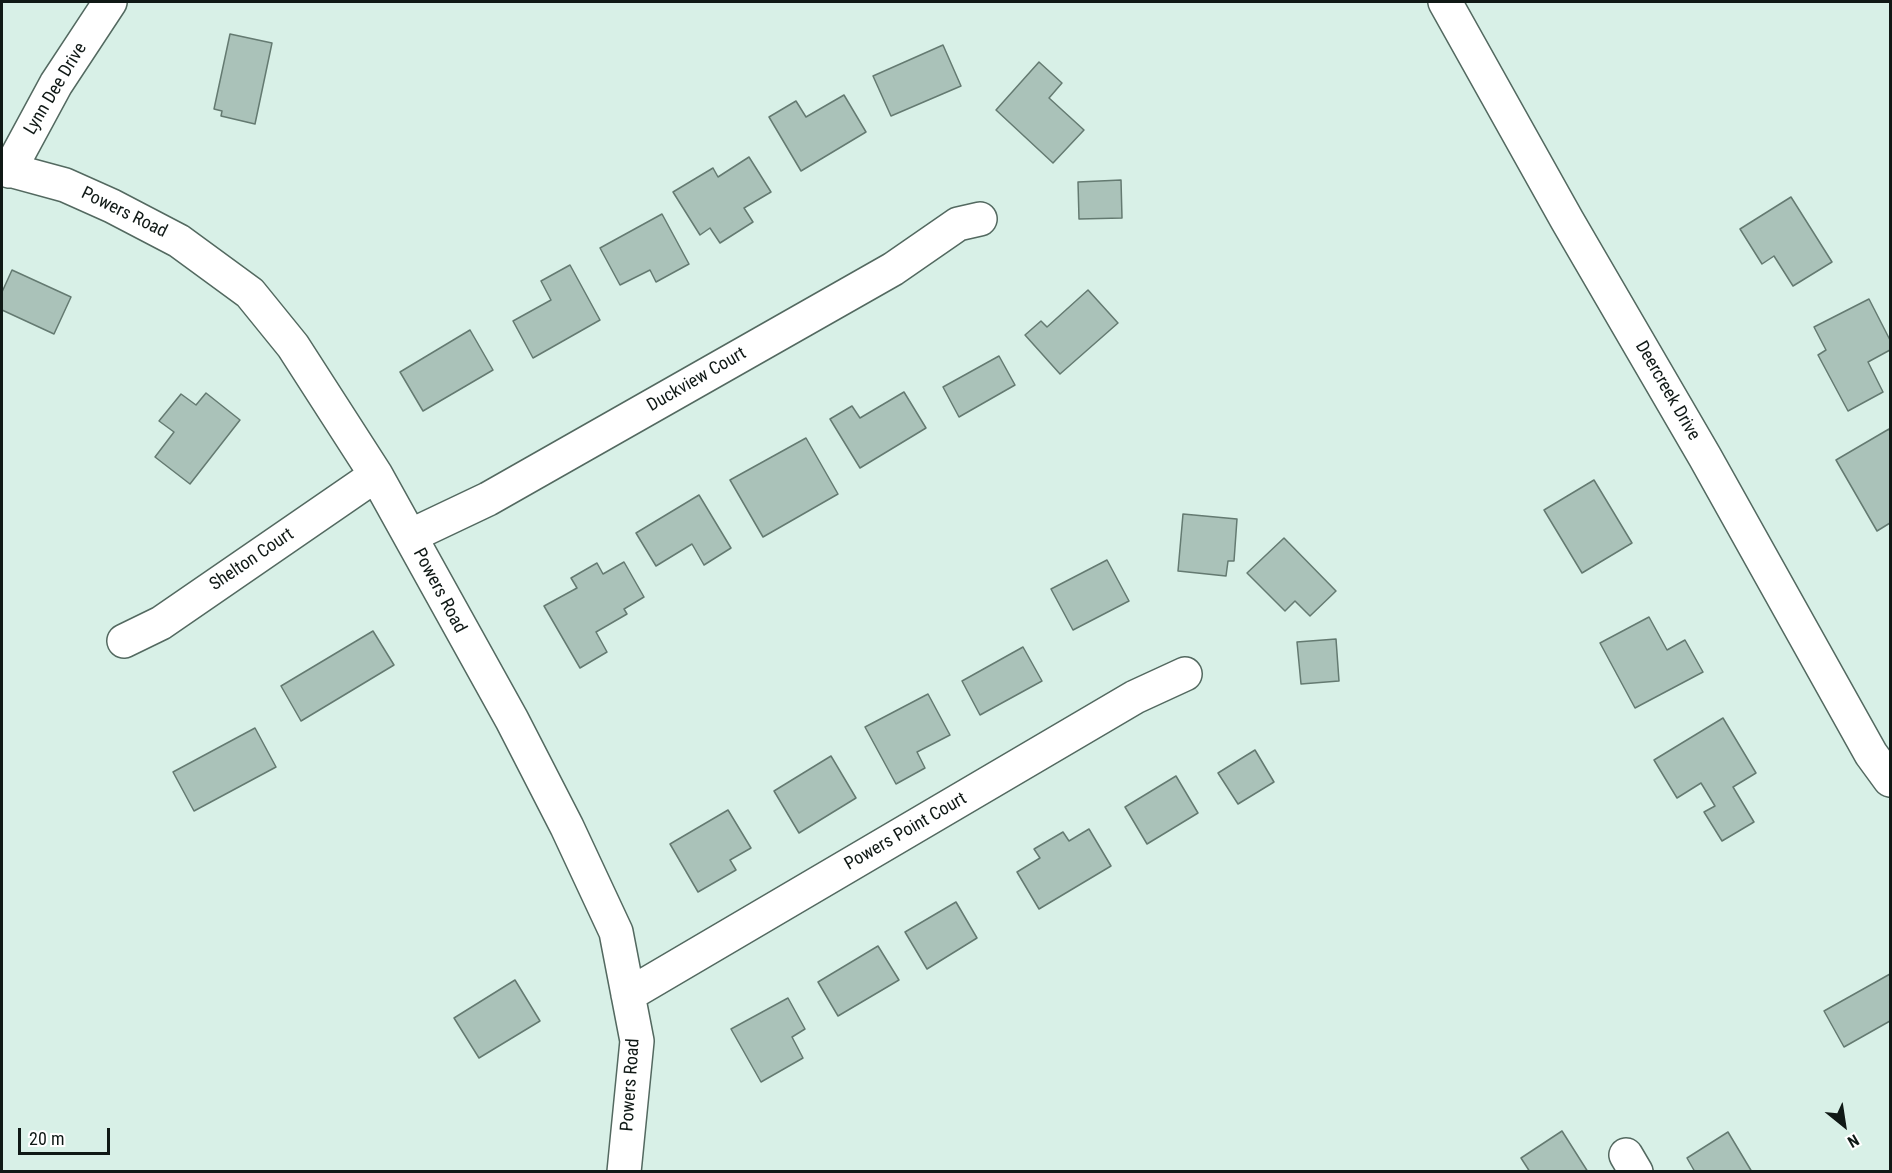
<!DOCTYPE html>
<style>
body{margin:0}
#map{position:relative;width:1892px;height:1173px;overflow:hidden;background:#d8f0e7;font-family:"Roboto Condensed",sans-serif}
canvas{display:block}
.frame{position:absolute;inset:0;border:3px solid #101916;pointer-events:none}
.north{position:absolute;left:1814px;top:1095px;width:60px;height:60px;-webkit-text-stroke:4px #fff;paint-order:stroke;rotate:150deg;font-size:16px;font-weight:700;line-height:24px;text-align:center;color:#101916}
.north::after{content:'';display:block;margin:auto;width:21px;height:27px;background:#101916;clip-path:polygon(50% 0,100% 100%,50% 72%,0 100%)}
.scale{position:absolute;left:18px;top:1128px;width:92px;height:27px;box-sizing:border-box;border:3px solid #101916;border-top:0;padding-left:8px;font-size:18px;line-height:21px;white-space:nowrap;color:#101916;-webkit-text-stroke:4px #fff;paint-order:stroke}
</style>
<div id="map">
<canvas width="1892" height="1173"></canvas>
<div class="frame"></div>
<div class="north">N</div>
<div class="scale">20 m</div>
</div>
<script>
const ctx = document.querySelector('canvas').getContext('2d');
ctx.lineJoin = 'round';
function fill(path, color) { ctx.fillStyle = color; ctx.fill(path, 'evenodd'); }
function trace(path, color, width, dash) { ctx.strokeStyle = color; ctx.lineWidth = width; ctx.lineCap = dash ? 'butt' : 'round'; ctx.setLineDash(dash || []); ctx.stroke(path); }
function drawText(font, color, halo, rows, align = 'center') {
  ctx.font = font + ' "Roboto Condensed",sans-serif'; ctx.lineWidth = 4.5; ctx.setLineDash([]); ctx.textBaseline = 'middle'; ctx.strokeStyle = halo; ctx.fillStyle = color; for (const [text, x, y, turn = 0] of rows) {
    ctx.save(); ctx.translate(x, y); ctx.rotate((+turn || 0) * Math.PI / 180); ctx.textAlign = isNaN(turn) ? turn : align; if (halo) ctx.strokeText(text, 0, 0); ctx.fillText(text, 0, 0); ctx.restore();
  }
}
const building = new Path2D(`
 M230,34L272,43L255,124L221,116L222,111L214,109Z
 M943,45L961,86L891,116L873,76Z
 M1039,62L1062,83L1049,98L1084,130L1053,163L996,110Z
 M844,95L866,132L801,171L769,117L796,101L806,117Z
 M749,157L771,192L744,208L753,222L720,243L710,228L700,235L673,192L713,168L718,177Z
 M1121,180L1122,218L1079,219L1078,182Z
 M1791,197L1832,262L1793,286L1774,256L1762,264L1740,229Z
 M662,214L689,264L656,282L650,270L620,285L600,248Z
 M570,265L600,320L533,358L513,321L551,300L541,281Z
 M12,270L71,297L54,334L2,310V292Z
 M1088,290L1118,323L1060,374L1025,335L1041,321L1047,327Z
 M1869,299L1890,340V350L1868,362L1883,392L1848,411L1818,355L1826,350L1814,327Z
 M470,330L493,370L423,411L400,372Z
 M999,356L1015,385L959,417L943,387Z
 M904,392L926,428L860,468L830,419L852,406L860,418Z
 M206,393L240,420L190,484L155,457L174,432L159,421L181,394L196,405Z
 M1889,429L1890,432V523L1877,531L1836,460Z
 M806,438L838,494L763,537L730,480Z
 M1594,480L1632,543L1582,573L1544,510Z
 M699,495L731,548L704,565L692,544L656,566L636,533Z
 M1183,514L1237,519L1234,561H1228L1226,576L1178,571Z
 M1284,538L1336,591L1310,616L1295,601L1285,611L1247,573Z
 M1107,560L1129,601L1073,630L1051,589Z
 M624,562L644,597L624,609L627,614L596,632L607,652L580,668L544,606L577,588L571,578L597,563L603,574Z
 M1649,617L1667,650L1685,640L1703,672L1635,708L1600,643Z
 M373,631L394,665L301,721L281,686Z
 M1336,639L1339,681L1301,684L1297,642Z
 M1023,647L1042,681L980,715L962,681Z
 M928,694L950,735L917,752L925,768L896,784L865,727Z
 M1723,718L1756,773L1733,787L1754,822L1722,841L1704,812L1715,806L1701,783L1677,798L1654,760Z
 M255,728L276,767L194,811L173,772Z
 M1255,750L1274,782L1238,804L1218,773Z
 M831,756L856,798L799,833L774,791Z
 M1176,776L1198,813L1147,844L1125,807Z
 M728,810L751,848L730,860L736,870L698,892L670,844Z
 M1089,829L1111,866L1039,909L1017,872L1040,858L1034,849L1063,832L1069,841Z
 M956,902L977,938L927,969L905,932Z
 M878,946L899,980L838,1016L818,982Z
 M1890,974V1021L1844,1047L1824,1011Z
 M515,980L540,1021L479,1058L454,1018Z
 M788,998L805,1029L792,1037L803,1058L761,1082L731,1029Z
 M1562,1131L1588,1172H1530L1521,1158Z
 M1728,1132L1752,1172H1695L1687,1158Z`);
fill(building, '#aac2b9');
trace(building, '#647a71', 1.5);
const minor = new Path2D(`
 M1445,2L1567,220L1705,457L1871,754L1890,780
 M2,168L65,185L112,206L179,241L250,293L293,346L376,475L512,720L567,827L616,932L637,1041L624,1172
 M9,171L56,84L110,2
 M410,536L488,499L893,269L958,224L980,219
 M124,641L161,623L376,475
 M628,995L1135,697L1185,674
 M1626,1155L1636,1172`);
trace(minor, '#536960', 36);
trace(minor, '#fff', 33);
drawText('18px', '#101916', '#fff', [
 ["Lynn Dee Drive",56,89,-59],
 ["Powers Road",124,213,26],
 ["Duckview Court",697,380,-30],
 ["Deercreek Drive",1667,391,60],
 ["Shelton Court",252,560,-34],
 ["Powers Road",439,591,62],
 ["Powers Point Court",906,832,-30],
 ["Powers Road",631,1085,-86]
]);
</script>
